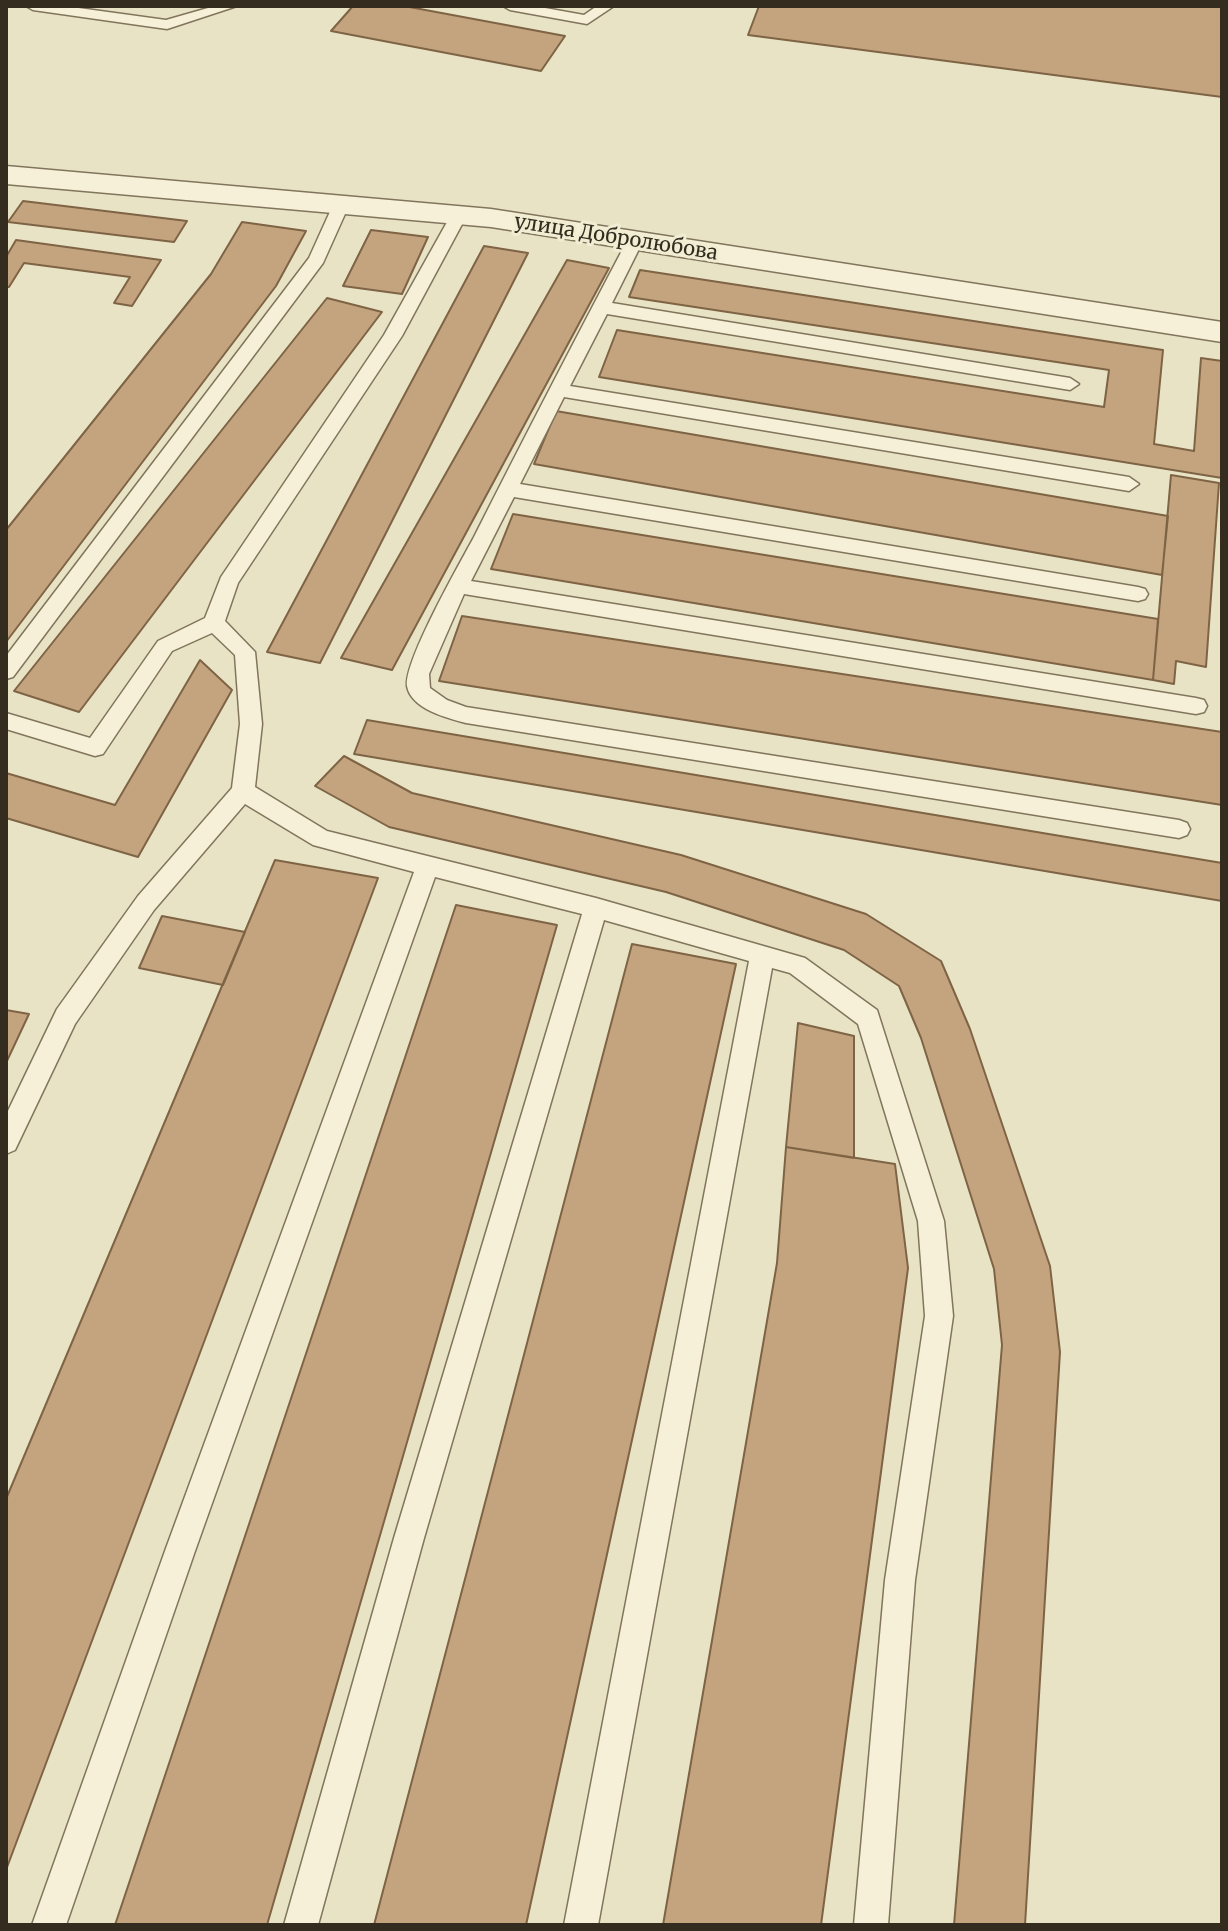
<!DOCTYPE html>
<meta charset="utf-8">
<style>
body{margin:0}
#map{position:relative;width:1228px;height:1931px;overflow:hidden;background:#e9e3c5;font-family:Merriweather,serif}
canvas{display:block}
.frame{position:absolute;inset:0;border:8px solid #332c1f;pointer-events:none}
</style>
<div id="map">
<canvas width="1228" height="1931"></canvas>
<div class="frame"></div>
</div>
<script>
const ctx = document.querySelector('canvas').getContext('2d');
ctx.lineJoin = 'round';
function fill(path, color) { ctx.fillStyle = color; ctx.fill(path, 'evenodd'); }
function trace(path, color, width, dash) { ctx.strokeStyle = color; ctx.lineWidth = width; ctx.lineCap = dash ? 'butt' : 'round'; ctx.setLineDash(dash || []); ctx.stroke(path); }
function drawText(font, color, halo, rows, align = 'center') {
  ctx.font = font + ' Merriweather,serif'; ctx.lineWidth = 6; ctx.setLineDash([]); ctx.textBaseline = 'middle'; ctx.strokeStyle = halo; ctx.fillStyle = color; for (const [text, x, y, turn = 0] of rows) {
    ctx.save(); ctx.translate(x, y); ctx.rotate((+turn || 0) * Math.PI / 180); ctx.textAlign = isNaN(turn) ? turn : align; if (halo) ctx.strokeText(text, 0, 0); ctx.fillText(text, 0, 0); ctx.restore();
  }
}
const building = new Path2D(`
 M353,6H404L565,36L541,71L331,31Z
 M759,6H1222V97L748,35Z
 M23,201L187,221L174,242L8,222Z
 M242,222L306,231L276,286L6,642V530L211,274Z
 M371,230L428,237L402,294L343,286Z
 M16,240L161,260L132,306L114,303L130,277L24,263L9,287H6V257Z
 M484,246L528,253L320,663L267,652Z
 M567,260L609,268L392,670L341,658Z
 M640,270L1163,350L1154,444L1194,451L1201,358L1222,361V478L599,377L617,330L1104,407L1109,370L629,297Z
 M327,298L382,312L79,712L14,691Z
 M556,411L1168,516L1162,575L534,464Z
 M1171,475L1219,483L1206,667L1176,661L1174,684L1153,680Z
 M513,514L1158,619L1153,680L491,569Z
 M462,616L1222,732V805L439,681Z
 M200,660L232,690L138,857L6,818V773L115,805Z
 M367,720L1222,863V901L354,754Z
 M344,756L412,793L681,855L866,914L941,961L970,1029L1050,1266L1060,1352L1025,1925H954L1002,1345L994,1269L921,1038L899,986L844,950L666,892L389,827L315,786Z
 M275,860L378,878L6,1870V1499Z
 M456,905L557,925L267,1925H115Z
 M162,916L245,932L223,985L139,968Z
 M632,944L736,964L526,1925H374Z
 M6,1010L29,1014L6,1063Z
 M798,1023L854,1036V1158L786,1147Z
 M786,1147L895,1164L908,1268L821,1925H663L777,1263Z`);
fill(building, '#c3a47f');
trace(building, '#7e6445', 2);
const lane = new Path2D(`
 M26,6H64L166,20L215,6H237L167,29L33,10Z
 M503,6H534L584,15L597,6H614L587,24L510,10Z
 M341,200L349,205L323,263L13,677L6,679V656L309,258L333,205Z
 M459,210L467,215L402,336L238,583L225,621L255,652L262,724L255,787L327,831L596,898L805,958L877,1010L944,1221L953,1316L915,1580L888,1925H854L885,1580L925,1316L918,1221L858,1024L790,973L772,968L598,1925H564L749,961L604,920L424,1538L318,1925H284L394,1538L582,914L435,877L195,1551L66,1925H32L165,1551L414,872L313,845L245,804L154,910L75,1024L15,1150L6,1154V1115L57,1009L138,896L232,788L240,724L235,655L212,633L172,651L103,754L95,756L6,729V713L90,738L158,641L205,618L221,577L384,335L451,215Z
 M635,236L643,241L612,303L1070,378L1079,384L1070,390L607,314L570,386L1129,477L1139,484L1129,491L564,397L520,484L1138,587L1145,589L1148,594L1145,599L1138,601L514,497L471,581L1196,698L1204,700L1207,706L1204,712L1196,714L464,594L429,674L430,688L447,700L466,707L1179,820L1187,823L1190,829L1187,835L1179,838L466,723C447,718 411,709 407,686C404,661 460,563 474,537C525,436 575,340 627,241Z`);
const street = new Path2D(`
 M6,166L491,209L1222,322V342L491,227L6,184Z`);
trace(lane, '#81755d', 3);
trace(street, '#81755d', 3);
fill(lane, '#f5f0d7');
fill(street, '#f5f0d7');
drawText('20px', '#332c1f', '#f1edd3', [
 ["улица Добролюбова",616,238,9]
]);
</script>
